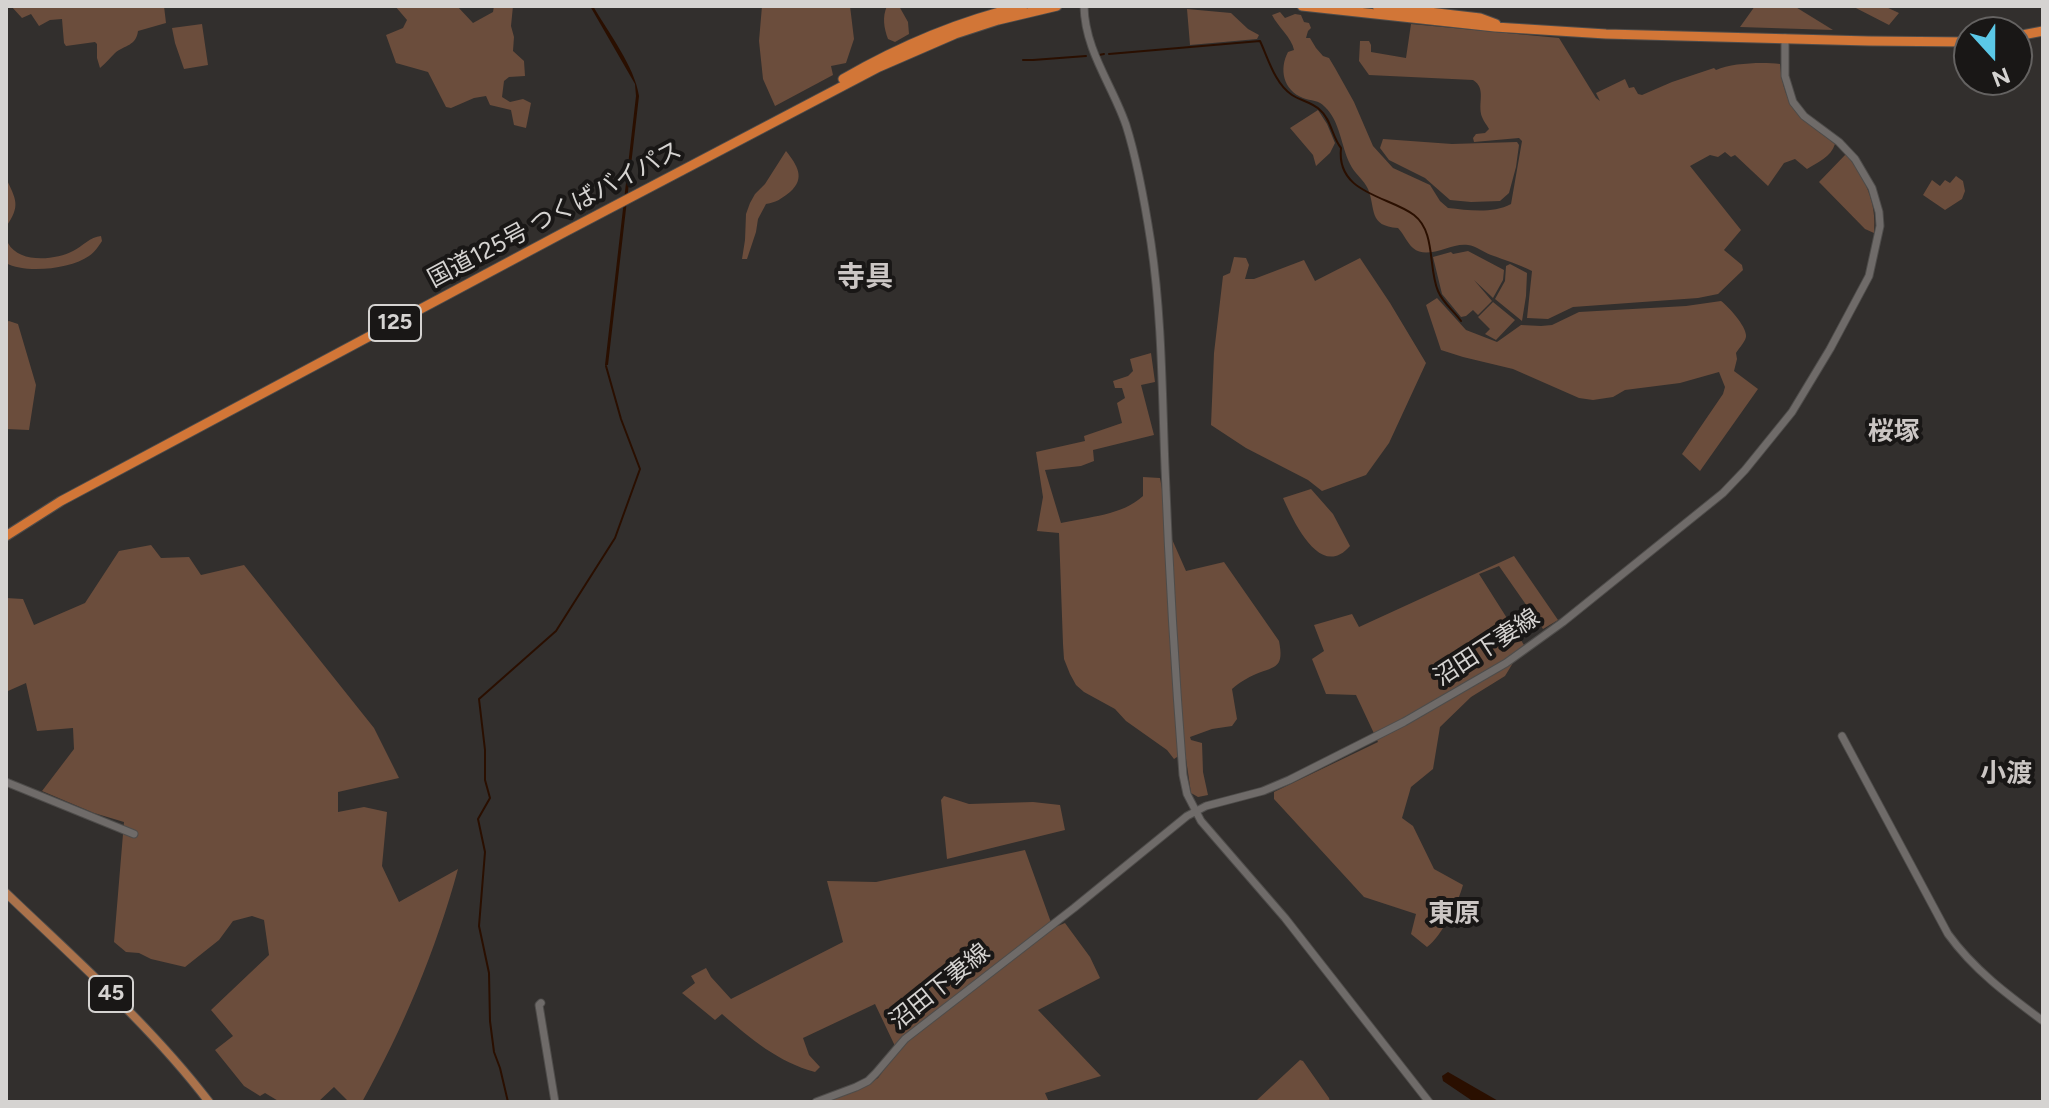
<!DOCTYPE html>
<meta charset="utf-8">
<style>
body{margin:0}
#map{position:relative;width:2049px;height:1108px;overflow:hidden;background:#322f2d;font-family:Figtree,sans-serif}
canvas{display:block}
.frame{position:absolute;inset:0;border:8px solid #d5d3d1;pointer-events:none}
.north{position:absolute;left:1953px;top:16px;width:80px;height:80px;box-sizing:border-box;background:#191716;border:2px solid #646261;border-radius:50%;rotate:159deg;font-size:22px;font-weight:700;line-height:32px;text-align:center;color:#d5d3d1}
.north::after{content:'';display:block;margin:auto;width:28px;height:36px;background:#5bc8e7;clip-path:polygon(50% 0,100% 100%,50% 72%,0 100%)}
</style>
<div id="map">
<canvas width="2049" height="1108"></canvas>
<div class="frame"></div>
<div class="north">N</div>
</div>
<script>
const ctx = document.querySelector('canvas').getContext('2d');
ctx.lineJoin = 'round';
function fill(path, color) { ctx.fillStyle = color; ctx.fill(path, 'evenodd'); }
function trace(path, color, width, dash) { ctx.strokeStyle = color; ctx.lineWidth = width; ctx.lineCap = dash ? 'butt' : 'round'; ctx.setLineDash(dash || []); ctx.stroke(path); }
function drawText(font, color, halo, rows, align = 'center') {
  ctx.font = font + ' Figtree,"Noto Sans JP",sans-serif'; ctx.lineWidth = 8; ctx.setLineDash([]); ctx.textBaseline = 'middle'; ctx.strokeStyle = halo; ctx.fillStyle = color; for (const [text, x, y, turn = 0] of rows) {
    ctx.save(); ctx.translate(x, y); ctx.rotate((+turn || 0) * Math.PI / 180); ctx.textAlign = isNaN(turn) ? turn : align; if (halo) ctx.strokeText(text, 0, 0); ctx.fillText(text, 0, 0); ctx.restore();
  }
}
fill(new Path2D(`
 M11,6H164L166,23L138,31C136,46 125,45 115,53C110,58 106,63 100,68L97,58V44L95,42L66,46L64,43L62,19L50,20L39,26L31,14L22,18Z
 M395,6H457L473,23L493,12L494,6H513L511,26L514,37L513,51L524,61L525,76L509,77L504,81L502,97L510,102L523,99L531,103L526,128L514,125L511,110L490,105L486,96L474,98L451,108L446,107L428,72L396,63L386,35L403,28L407,20Z
 M762,6H850L854,39L846,63L831,66L833,75L775,106L763,79L759,41Z
 M887,6H899L908,22L909,34L895,42L888,39C884,28 882,17 887,6Z
 M1755,6H1794L1833,30L1740,27Z
 M1852,6H1884L1899,13L1889,25Z
 M1187,9L1231,13L1248,29L1259,35L1257,39L1190,45Z
 M1280,12L1285,18L1295,14L1301,15L1304,22L1309,23L1311,28L1308,31L1306,38H1310L1316,48L1323,56L1329,58L1335,68L1354,102L1373,146L1393,168L1430,185L1440,201L1448,208C1468,210 1492,214 1511,204L1522,141L1519,138L1474,142L1473,138L1476,134L1485,133L1489,129C1487,125 1484,122 1482,117C1477,103 1487,89 1473,80L1369,75L1359,61L1360,41H1369L1371,45V52L1406,58L1411,24L1559,38L1596,98L1600,101L1596,93L1625,79L1629,88L1634,87L1638,94L1642,95L1672,82L1714,68L1716,70C1732,63 1762,62 1780,64C1784,110 1802,118 1835,144C1831,157 1818,162 1807,169L1795,159L1784,163L1768,186L1735,155L1731,157L1725,152L1718,157L1710,155L1690,166L1741,230L1724,250L1742,265L1743,270L1718,294L1698,298L1573,307L1548,319L1527,318L1532,271C1518,264 1505,260 1491,255C1483,252 1476,246 1468,245C1451,242 1428,261 1413,248C1407,243 1404,234 1398,228C1368,226 1376,209 1368,189C1364,180 1354,173 1350,164C1341,146 1340,121 1325,107C1319,100 1311,101 1303,98C1283,90 1279,69 1288,52L1294,50C1292,38 1278,27 1272,15Z
 M202,24L208,65L184,69L175,43L172,28Z
 M1318,110L1327,124L1335,143L1330,153L1316,166L1313,155L1290,128Z
 M1383,139L1452,144L1517,142L1519,145L1516,167L1509,193L1500,201L1471,202L1450,200L1425,178L1389,160L1380,148Z
 M786,151C797,165 806,178 790,192C781,199 777,202 766,204L758,219L756,232L747,259H742L745,240L746,214L750,203L755,194L765,184Z
 M1846,154C1865,178 1877,202 1874,233L1865,229L1819,182Z
 M1956,176L1963,181L1965,191L1962,199L1945,210L1923,195L1932,180L1940,186L1945,180L1950,183Z
 M6,178C16,200 21,205 6,227Z
 M6,230C7,234 6,239 8,243C19,264 56,260 73,251C83,246 90,237 101,236L102,241C98,247 95,252 89,256C71,269 25,274 6,263Z
 M1468,251L1504,270L1503,280L1493,298L1474,280L1492,301L1478,315L1473,310L1466,316L1461,317L1442,294L1433,257L1451,252L1453,254Z
 M1234,257L1246,258L1249,265L1245,279H1254L1304,260L1315,281L1360,258L1390,303L1426,363L1389,443L1366,475L1322,491L1308,480L1246,448L1211,425L1214,353L1223,276L1230,273Z
 M1510,264L1527,273L1526,296L1522,321L1495,299L1505,281L1506,266Z
 M1437,298L1466,330L1497,342L1521,325L1541,326L1552,325L1579,312L1686,306L1721,301C1728,306 1746,326 1746,335C1747,340 1739,348 1736,353L1737,359L1734,371L1758,389L1700,471L1682,454L1723,394L1725,387L1719,372L1680,383L1625,390L1613,397L1593,400L1579,398L1513,369L1463,357L1441,350L1426,305Z
 M1493,302L1515,320L1496,340L1485,334L1490,329L1478,317Z
 M9,321L18,324L36,385L29,430L6,429V322Z
 M1151,353L1155,382L1141,385L1154,435L1093,450L1094,461L1081,466L1045,470L1061,523C1088,517 1123,515 1143,496V477L1160,478L1171,537L1186,571L1224,562L1279,641C1284,667 1277,666 1256,674C1247,678 1240,682 1232,689L1237,719L1232,726L1212,729L1190,737L1191,740L1202,743L1203,772L1208,795L1198,797L1191,793L1185,752L1174,759L1167,750L1126,721L1115,709L1084,692L1076,685L1070,674L1064,659L1063,644L1059,533L1037,531L1043,497L1036,452L1085,441L1084,436L1122,423L1117,403L1125,398L1122,388H1115L1113,381L1128,376L1133,371L1130,359Z
 M1311,489L1333,514L1350,546C1320,581 1293,520 1283,498Z
 M151,545L161,558L189,557L201,575L244,565L374,728L399,778L338,792V812L364,807L387,812L382,866L399,902L458,869C436,950 403,1029 362,1102H349L334,1087L318,1102H280L265,1093L260,1096L244,1086L215,1050L233,1036L211,1010L269,955L264,920L252,916L233,921L219,940L185,967L151,959L139,953L126,952L114,942L124,822L94,813L42,791L74,749L73,728L37,731L26,683L8,691L6,669V598L23,599L34,625L85,603L119,551Z
 M1514,556L1558,620L1543,629L1499,566L1479,574L1524,645L1505,676L1471,697L1440,727L1433,769L1411,787L1402,818L1413,826L1434,869L1463,885C1458,903 1442,936 1427,947L1411,934L1416,914L1364,897L1274,799V792L1378,742L1356,695L1326,694L1312,659L1324,651L1314,625L1352,614L1359,627Z
 M944,796L969,804L1033,802L1060,805L1065,830L947,859L941,800Z
 M1025,850L1053,928L1065,923L1090,957L1100,978L1038,1010L1101,1076L1045,1093L1049,1102H830L831,1099L864,1087L878,1078L894,1056V1044L875,1004L803,1038L809,1055L820,1067L815,1072C778,1062 751,1039 722,1014L715,1020L682,993L695,983L691,976L706,968L711,977L731,999L843,942L827,881L876,882Z
 M1300,1060L1303,1061L1329,1098L1330,1102H1304L1302,1100L1299,1102H1259L1257,1100Z`), '#6b4d3c');
fill(new Path2D(`
 M590,6H593C608,32 635,67 639,96L608,365H605L636,96L635,84Z
 M1448,1072L1500,1102H1474L1443,1081L1442,1076Z`), '#2a0f00');
trace(new Path2D(`
 M1109,54L1260,41C1268,58 1275,84 1292,95C1301,101 1312,102 1320,110C1331,119 1332,137 1341,148C1336,194 1389,196 1414,215C1436,232 1428,268 1438,291C1443,303 1453,310 1461,321
 M1099,55L1104,54
 M1023,60H1033L1086,56
 M508,1102L500,1068L494,1052L490,1021L489,973L479,926L485,852L478,819L490,798L485,780V750L479,699L556,631L615,538L640,469L621,419L606,366`), '#2a0f00', 2);
const secondary = new Path2D(`
 M1084,6C1085,51 1112,84 1126,125C1138,163 1145,204 1151,243C1162,317 1162,392 1165,467C1169,570 1175,672 1183,775L1187,794L1201,821L1285,918L1429,1102
 M1842,736L1948,934C1974,970 2008,995 2043,1021
 M6,782L134,834
 M541,1003L539,1005L555,1102
 M816,1102L856,1087L868,1081L876,1073L905,1039L1074,908L1187,816L1206,806L1263,791L1289,780L1404,722L1506,663L1563,622L1723,493L1745,470L1792,412L1830,349L1869,276L1880,226L1879,212L1872,188L1855,159L1839,142L1804,116L1793,102L1785,76V38`);
const primary = new Path2D(`
 M6,893C76,960 150,1025 209,1102`);
const highway = new Path2D(`
 M1302,6L1495,27L1606,34L1869,41L1969,42
 M1377,6L1480,18L1496,24
 M2017,36L2043,31
 M843,79C900,46 959,21 1023,6
 M6,536L61,501L561,234L879,67L955,34L998,20L1057,6`);
trace(secondary, '#4e4c4a', 9);
trace(primary, '#4e4c4a', 10);
trace(highway, '#4e4c4a', 11);
trace(secondary, '#6f6b69', 7);
trace(primary, '#aa724b', 8);
trace(highway, '#d27637', 9);
for (const [x, y, w] of [
 [395,323,52],
 [111,994,44]
]) { const box = new Path2D(); box.roundRect(x - w / 2, y - 18, w, 36, 6); ctx.fillStyle = '#191716'; ctx.fill(box); trace(box, '#d5d3d1', 2); }
drawText('bold 22px', '#d5d3d1', null, [
 ["125",395,323],
 ["45",111,994]
]);
drawText('24px', '#d5d3d1', '#191716', [
 ["国道125号 つくばバイパス",555,215,-28],
 ["沼田下妻線",1487,648,-33],
 ["沼田下妻線",940,987,-39]
]);
drawText('bold 26px', '#cbc6c4', '#191716', [
 ["桜塚",1894,432],
 ["小渡",2006,774],
 ["東原",1454,914]
]);
drawText('bold 28px', '#cbc6c4', '#191716', [
 ["寺具",865,278]
]);
</script>
